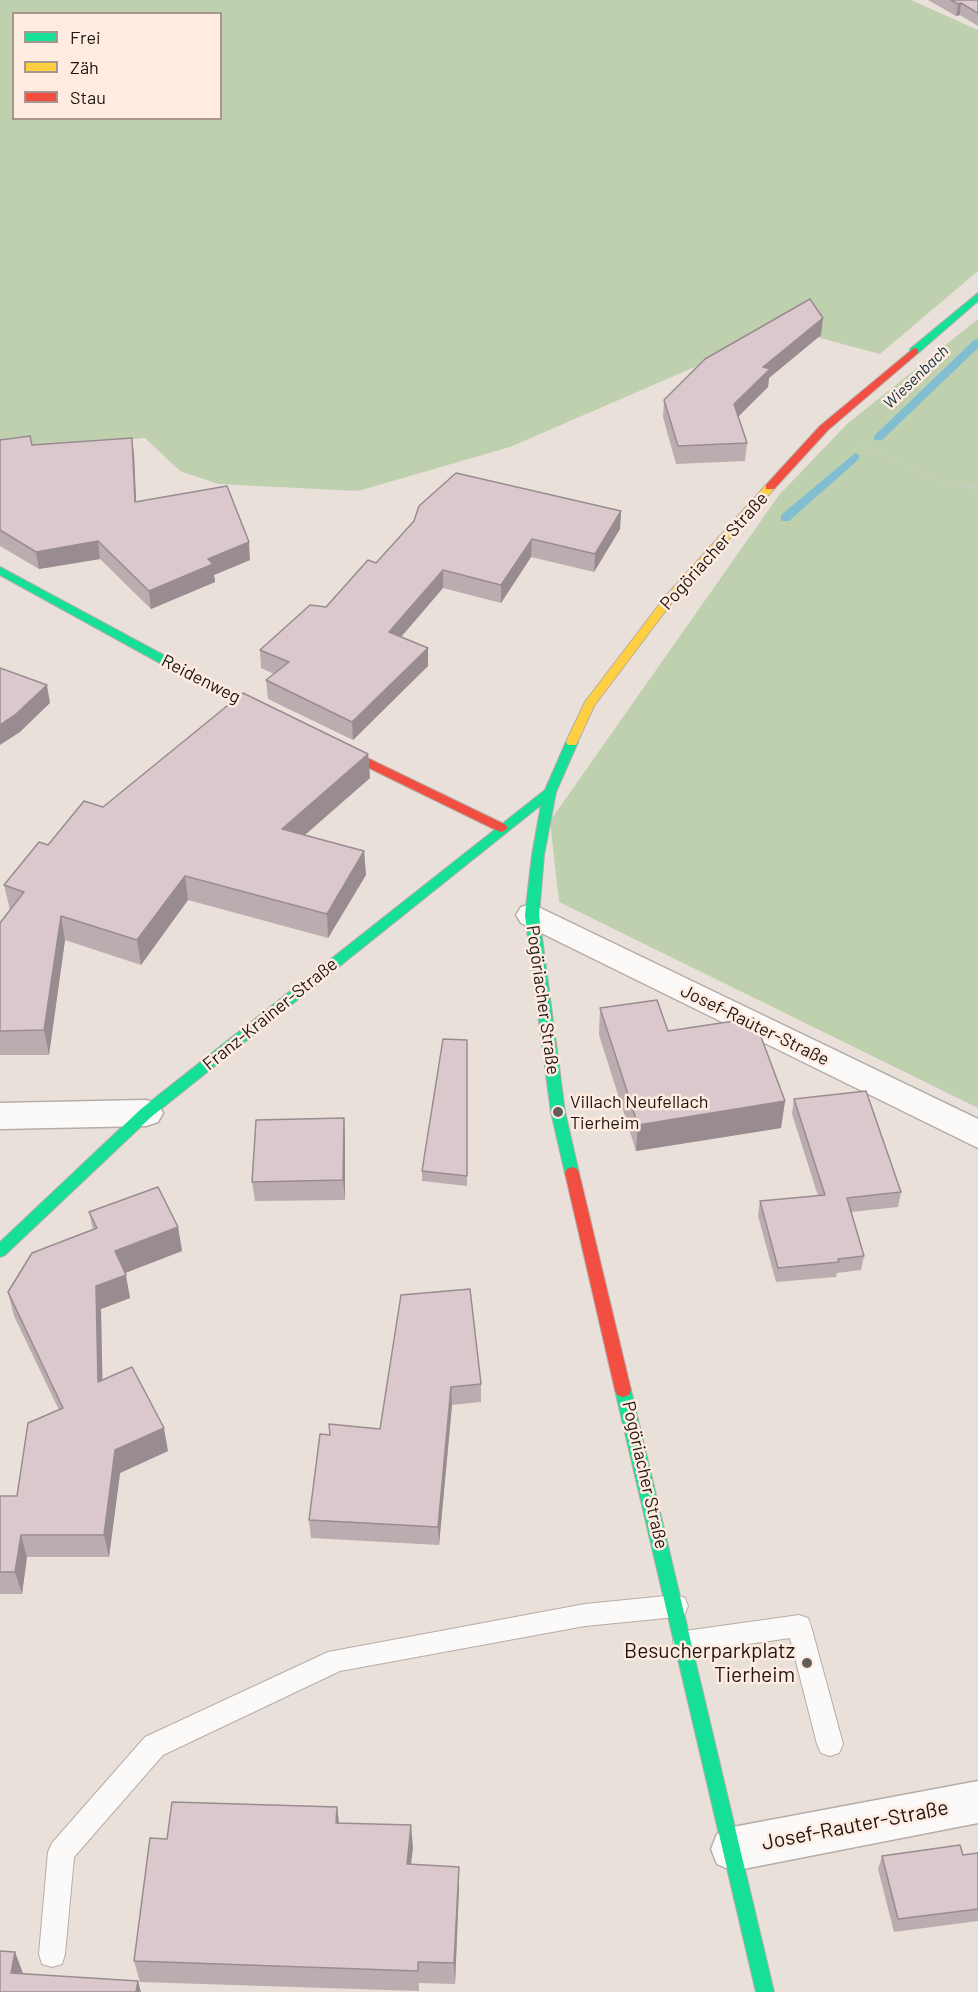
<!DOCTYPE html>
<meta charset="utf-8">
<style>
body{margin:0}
#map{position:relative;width:978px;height:1992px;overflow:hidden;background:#eae0da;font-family:Barlow,sans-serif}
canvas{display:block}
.legend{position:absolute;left:12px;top:12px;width:210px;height:108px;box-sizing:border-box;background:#ffebe0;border:2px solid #a5968e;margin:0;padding:8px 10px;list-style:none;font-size:18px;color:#1d1613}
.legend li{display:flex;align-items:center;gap:12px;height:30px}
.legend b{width:30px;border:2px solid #a5968e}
</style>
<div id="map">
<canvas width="978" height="1992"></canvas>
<ul class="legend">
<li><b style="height:8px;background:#16e098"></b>Frei</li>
<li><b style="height:8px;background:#ffcf43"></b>Zäh</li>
<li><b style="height:8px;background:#f24e42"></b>Stau</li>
</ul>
</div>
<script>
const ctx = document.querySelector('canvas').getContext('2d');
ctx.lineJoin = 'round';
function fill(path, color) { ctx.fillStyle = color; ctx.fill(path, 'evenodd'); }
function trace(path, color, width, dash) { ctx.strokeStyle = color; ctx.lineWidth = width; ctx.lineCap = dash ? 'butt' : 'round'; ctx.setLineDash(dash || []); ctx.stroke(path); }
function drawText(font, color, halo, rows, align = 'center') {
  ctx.font = font + ' Barlow,sans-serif'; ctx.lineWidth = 5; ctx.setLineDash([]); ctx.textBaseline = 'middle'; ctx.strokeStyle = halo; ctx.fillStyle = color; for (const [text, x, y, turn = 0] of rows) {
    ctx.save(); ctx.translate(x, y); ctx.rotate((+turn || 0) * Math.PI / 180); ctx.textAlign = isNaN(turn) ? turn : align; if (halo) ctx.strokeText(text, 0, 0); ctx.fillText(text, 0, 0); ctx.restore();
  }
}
fill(new Path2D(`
 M0,0H911L978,30V271L880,354L790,330L734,350L510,447L358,491L218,484L180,471L145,438L0,451ZM14,14H220V118H14Z
 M978,319V1108L559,902L550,821L779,495L847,424Z`), '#bfd0af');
fill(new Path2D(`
 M978,339V348L882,440H874V436L974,340Z
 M855,453L859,455V459L789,521H781V515Z`), '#82bed2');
const lane = new Path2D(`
 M676,1595L685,1598L688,1606L685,1614L676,1617L585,1626L340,1671L163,1755L74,1857L65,1954L62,1964L52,1967L42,1964L39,1954L48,1852L52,1843L145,1737L328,1652L585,1604Z
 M799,1615L808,1618L811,1626L843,1744L839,1753L830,1756L821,1753L817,1744L790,1638L685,1653L676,1650L673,1642L676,1634L685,1631Z`);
const street = new Path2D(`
 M532,904L978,1119V1148L521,923L516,915L521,907Z
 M146,1100L158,1104L163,1113L158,1122L146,1126L0,1129V1103Z
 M978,1781V1823L733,1871L717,1864L711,1849L717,1834L733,1827Z`);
const fast = new Path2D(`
 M978,293V301L918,353H910V349Z
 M0,567L206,678L283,717L277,721L273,720L198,684L0,575Z
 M572,738L578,742L556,792L544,855L539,915L565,1112L579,1173L577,1177H567L565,1173L551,1112L525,915L532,855L541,805L151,1117L5,1255L0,1257V1242L141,1109L545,790L566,742Z
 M623,1383L629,1385L631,1390L774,1992H756L615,1390L617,1385Z`);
const slow = new Path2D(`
 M770,484L774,485V489L673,601L594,706L576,745H568L566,742L585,702L665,597L766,485Z`);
const jam = new Path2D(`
 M914,348L918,349V353L828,430L774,489H766V485L820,426Z
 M328,739L506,825L508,828L502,832L498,831L324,746L322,743Z
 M572,1167L577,1169L579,1173L631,1390L629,1395L623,1397L617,1395L615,1390L565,1173L567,1169Z`);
trace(lane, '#b5ada8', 2);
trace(street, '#b5ada8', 3);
trace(fast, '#b5ada8', 2);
trace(slow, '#b5ada8', 2);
trace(jam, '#b5ada8', 2);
trace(new Path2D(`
 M862,445L941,481L978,489`), '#ceccca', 2, [2, 3]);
trace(new Path2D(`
 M971,487L978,489`), '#ceccca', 4, [3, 4.5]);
fill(lane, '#fcfaf9');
fill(street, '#fcfaf9');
fill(fast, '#16e098');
fill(slow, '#ffcf43');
fill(jam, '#f24e42');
fill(new Path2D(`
 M928,0H978V26L960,15L956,16Z
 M821,335L769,378L768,387L738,416L747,443L745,461L676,464L663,417L664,400Z
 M132,438L134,455L136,502L250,560L214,575L215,582L151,609L100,559L39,569L0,546V440L32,445Z
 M621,511L620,529L594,572L531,557L501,603L443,588L401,637L428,648V666L353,740L268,699L266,680L274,674L261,668L260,650L326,607L376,563Z
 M368,754L370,778L305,835L364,851L366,875L328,938L188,900L141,965L65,940L49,1055H0V923L10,910L4,885L48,845L103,807Z
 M600,1008L668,1031L785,1101L781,1128L636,1151L599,1035Z
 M467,1040V1186L422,1181V1171Z
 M794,1099L901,1192L898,1207L851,1212L864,1256L861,1270L837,1273L836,1277L776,1282L758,1216L760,1201L818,1196L792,1114Z
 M344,1118L345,1137V1200L255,1201L252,1182Z
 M89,1212L178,1227L182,1251L125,1273L130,1298L101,1309L102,1380L168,1451L120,1473L109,1557H27L22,1594H0V1496H17L59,1410L14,1316L8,1292L93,1230Z
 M401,1295L481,1384V1402L452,1405L439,1545L311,1538L309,1520L330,1435L380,1429Z
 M339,1823L413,1847L411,1865L459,1888L455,1984L419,1983V1991L140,1982L134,1961L167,1839Z
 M978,1853V1921L894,1932L878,1869L882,1856L963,1855Z`), '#bbacb0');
fill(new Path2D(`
 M961,3L960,15L956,16L958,4Z
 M823,318L821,335L769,378L768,387L733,422L734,404L763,367Z
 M132,438L134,455L137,520L135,502Z
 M621,511L620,529L594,572L595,554Z
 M532,539L531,557L501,603V585Z
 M98,541L100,559L39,569L36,552Z
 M249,542L250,560L214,575L215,582L151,609L149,591L208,559Z
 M443,570V588L389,651V632Z
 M428,648V666L353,740L352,722Z
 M47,685L50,703L20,732L0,745V725Z
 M368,754L370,778L284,853L282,829Z
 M364,851L366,875L328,938L327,914Z
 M185,876L188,900L141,965L137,940Z
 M61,916L65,940L49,1055L44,1030Z
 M785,1101L781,1128L636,1151L638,1125Z
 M344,1118L345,1137V1200L343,1180Z
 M178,1227L182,1251L120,1275L115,1251Z
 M126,1275L130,1298L101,1309L103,1404L98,1382L96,1286Z
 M451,1387L452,1405L439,1545L438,1527Z
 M164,1428L168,1451L120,1473L109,1557L104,1535L115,1450Z
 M21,1535L27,1557L22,1594L15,1572Z
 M337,1807L340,1830L336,1823Z
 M411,1825L413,1847L408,1886L407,1864Z
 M459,1867V1888L455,1984L454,1963Z
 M15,1952L23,1973L20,1992L11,1973Z
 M138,1981L141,1992H136Z`), '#998c90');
const building = new Path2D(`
 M951,0H978V13L961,3L958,4Z
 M810,299L823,318L763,367L770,369L734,404L747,443L678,446L664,400L705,359Z
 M30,436L32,445L132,438L135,502L227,486L249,542L208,559L213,564L149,591L98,541L36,552L0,530V440Z
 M456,473L621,511L595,554L532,539L501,585L443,570L389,632L428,648L352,722L266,680L289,662L260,650L310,605L326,607L368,560L376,563L414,521L419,506Z
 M0,668L47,685L16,714L0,725Z
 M243,693L368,754L282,829L364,851L327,914L185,876L137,940L61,916L44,1030L0,1031V923L24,892L4,885L39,842L48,845L84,801L103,807Z
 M657,1000L668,1031L754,1018L785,1101L638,1125L600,1008Z
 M443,1039L467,1040V1176L422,1171Z
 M866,1091L901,1192L847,1198L864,1256L838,1259L839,1262L778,1268L760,1201L825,1195L794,1099Z
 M344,1118L343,1180L252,1182L256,1120Z
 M158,1187L178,1227L115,1251L126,1275L96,1286L98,1382L132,1367L164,1428L115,1450L104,1535H21L15,1572H0V1496H17L28,1423L63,1408L8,1292L32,1253L97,1228L89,1212Z
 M470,1289L481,1384L451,1387L438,1527L309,1520L320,1434L330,1435L329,1424L380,1429L401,1295Z
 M172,1802L337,1807L336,1823L411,1825L407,1864L459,1867L454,1963L418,1962V1971L134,1961L150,1838L167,1839Z
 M960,1845L963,1855L978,1853V1909L898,1919L882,1856Z
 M0,1951L15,1952L11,1973L138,1981L136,1992H0Z`);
fill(building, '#dac8cd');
trace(building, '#998c90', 1.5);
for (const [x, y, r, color] of [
 [558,1112,6,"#655d59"],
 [807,1663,6,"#655d59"]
]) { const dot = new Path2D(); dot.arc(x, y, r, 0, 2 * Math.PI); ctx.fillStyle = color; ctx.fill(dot); trace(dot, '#ffebe0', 2); }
drawText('italic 16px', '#05303e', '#ffebe0', [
 ["Wiesenbach",916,377,-44]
]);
drawText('18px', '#1d1613', '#ffebe0', [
 ["Pogöriacher Straße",714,551,-48],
 ["Reidenweg",201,679,27],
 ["Pogöriacher Straße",543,1000,82],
 ["Franz-Krainer-Straße",270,1014,-39],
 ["Josef-Rauter-Straße",755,1025,26],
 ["Pogöriacher Straße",645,1475,77]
]);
drawText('18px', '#1d1613', '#ffebe0', [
 ["Villach Neufellach",570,1102],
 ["Tierheim",570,1123]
], 'left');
drawText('21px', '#1d1613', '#ffebe0', [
 ["Besucherparkplatz",795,1651],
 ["Tierheim",795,1675]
], 'right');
drawText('21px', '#1d1613', '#ffebe0', [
 ["Josef-Rauter-Straße",855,1825,-11]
]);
</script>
